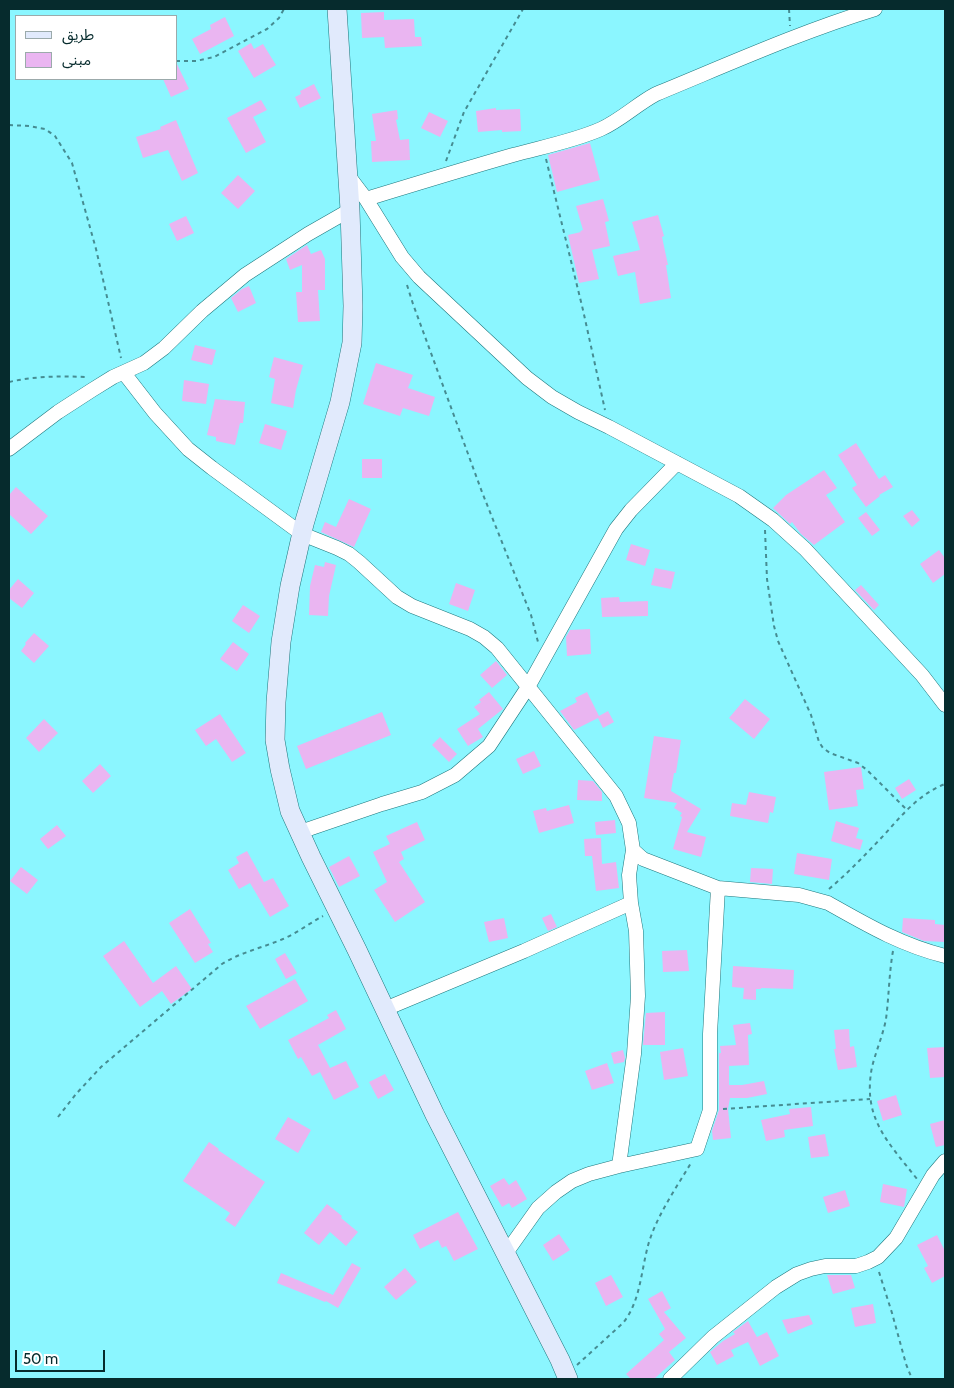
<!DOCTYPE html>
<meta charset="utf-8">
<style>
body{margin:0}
#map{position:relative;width:954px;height:1388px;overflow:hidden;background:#8bf6ff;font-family:Cabin,"Noto Sans Arabic",sans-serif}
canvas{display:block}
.frame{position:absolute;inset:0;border:10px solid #062b2d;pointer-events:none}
.legend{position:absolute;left:15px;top:15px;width:162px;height:65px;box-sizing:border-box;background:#fff;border:1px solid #9baaab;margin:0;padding:6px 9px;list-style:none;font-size:15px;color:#062b2d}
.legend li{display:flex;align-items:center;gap:10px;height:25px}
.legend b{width:25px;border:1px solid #9baaab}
.scale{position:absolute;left:15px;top:1350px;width:90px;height:22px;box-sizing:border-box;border:2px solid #062b2d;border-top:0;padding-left:6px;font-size:15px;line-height:18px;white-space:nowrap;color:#062b2d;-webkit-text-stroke:4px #fff;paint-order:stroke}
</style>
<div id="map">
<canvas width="954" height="1388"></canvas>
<div class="frame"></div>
<ul class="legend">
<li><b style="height:6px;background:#e1eafc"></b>طريق</li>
<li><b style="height:14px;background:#eab5f1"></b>مبنى</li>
</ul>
<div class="scale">50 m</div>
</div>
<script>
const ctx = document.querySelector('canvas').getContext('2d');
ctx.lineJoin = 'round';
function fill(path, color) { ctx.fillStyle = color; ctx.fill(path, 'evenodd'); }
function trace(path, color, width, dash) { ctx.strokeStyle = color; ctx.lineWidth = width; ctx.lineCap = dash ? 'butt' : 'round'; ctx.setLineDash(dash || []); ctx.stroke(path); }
fill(new Path2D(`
 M384,12V20L414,19L415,37H421L422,46L385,48L384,37L362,38L361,13Z
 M225,17L234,36L200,54L192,39L211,29L210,25Z
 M251,43L254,49L263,44L276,65L254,78L238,51Z
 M176,62L189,89L171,97L163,79H176Z
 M314,84L321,98L300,108L295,97L301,94L300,91Z
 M261,100L267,110L253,117L266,142L246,153L227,118Z
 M496,108V110L520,109L521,131L502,132V130L478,132L476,111Z
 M397,110L398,119L396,120L400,140L409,139L410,160L372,162L371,141H376L372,114Z
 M429,112L448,121L440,137L421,128Z
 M176,120L198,173L182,181L168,150L143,158L136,137L161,129L160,127Z
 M590,143L600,180L557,192L548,155Z
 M238,175L255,191L238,209L221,193Z
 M603,199L609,221L605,222L610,246L592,250L599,279L579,283L568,235L581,232L580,231L583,230L576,206Z
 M658,215L664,236L662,237L668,265H666L671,298L640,304L635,272L618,276L613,256L640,250L632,222Z
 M186,216L194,233L177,241L169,224Z
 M307,245L311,254L321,250L325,259V290H318L320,321L298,322L296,292H302V265L290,270L286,259Z
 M249,286L256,303L238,312L231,298L242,289Z
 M195,345L216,350L212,365L191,360Z
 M274,357L303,365L296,390L293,408L271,403L275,379L269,377Z
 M376,363L413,375L408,388L435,397L429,416L403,408L400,416L363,404Z
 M184,380L209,384L206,404L182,401Z
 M215,399L245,402L243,423H240L235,445L216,441V437L207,435Z
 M265,424L287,431L281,450L259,443Z
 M856,443L879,479L885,475L893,487L879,495L880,496L866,507L852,488L857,485L838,455Z
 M362,459H382V478H362Z
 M824,470L837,488L826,495L845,522L814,545L801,534L792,522L790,524L773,508L786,495Z
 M16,487L48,516L31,534L9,514V495Z
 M349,499L371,509L354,547L321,532L325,522L336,527Z
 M912,510L920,520L912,527L903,516Z
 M866,512L880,530L872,536L858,518Z
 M631,544L650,550L645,566L626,560Z
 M939,550L945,558V574L933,583L920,564Z
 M325,562L336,565L329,596L328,616L309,615L310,586L315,565L324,567Z
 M655,568L675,572L671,589L651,585Z
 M18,579L34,593L22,608L9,598V590Z
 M456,583L475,590L468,611L449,604Z
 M861,585L879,605L874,610L855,590Z
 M619,597L620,602L648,601V616L602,617L601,598Z
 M243,605L260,616L249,633L232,621Z
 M590,629L591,654L567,656L566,637L570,630Z
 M34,633L49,646L34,663L21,651L26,644L25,643Z
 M233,642L249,654L237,671L220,659Z
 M496,661L507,675L492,688L480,675Z
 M489,692L503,709L478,729L483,737L468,746L457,729L480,714L474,707L481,702L479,700Z
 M587,692L599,716L608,711L614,722L603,728L598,718L574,730L560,711L577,702L575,698Z
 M745,699L770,719L754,739L729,718Z
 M382,712L391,735L306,769L297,746Z
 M220,714L246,753L232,762L216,739L206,746L195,730Z
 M44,719L58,733L39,752L26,738Z
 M654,736L681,740L676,773H674L671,791L701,809L687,832L706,837L701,857L673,849L682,817L680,816L682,813L674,808L677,803L644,798Z
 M440,737L457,754L449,762L432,745Z
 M534,751L541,766L523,774L516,759Z
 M100,764L111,776L93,793L82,781Z
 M861,767L864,789L856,790L858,806L829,810L824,772Z
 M909,779L916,790L902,799L895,788Z
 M578,780L593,781L602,792V801L577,800Z
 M749,792L776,797L773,813L770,812L768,823L730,816L732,803L746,805Z
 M569,805L574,823L539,833L533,811L546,808L547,811Z
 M615,820L616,833L596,835L595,822Z
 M836,821L859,828L856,838L863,840L860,850L831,841Z
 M417,822L425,840L401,852L404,859L399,862L425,902L395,922L374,890L387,882L373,852L390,844L386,836Z
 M57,825L66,836L48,849L40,839Z
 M601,838L602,864L616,862L619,888L596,891L592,856H585L584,839Z
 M247,851L264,882L273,878L289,906L270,917L250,883L239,889L228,870L239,863L236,857Z
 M797,853L832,859L829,880L794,874Z
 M349,856L360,876L339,887L329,867Z
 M21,867L38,880L27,894L10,881Z
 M751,868L773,869L772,884L750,882Z
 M190,909L211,943L208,944L213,952L195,963L169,923Z
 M551,914L557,927L548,931L542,918Z
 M504,918L508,938L489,942L484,922Z
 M903,918L935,920V924L945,925V942L924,941L902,932Z
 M124,941L153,983L176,966L192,989L171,1004L162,991L140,1007L103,956Z
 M687,950L689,971L663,972L662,951Z
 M285,953L297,973L286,979L275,959Z
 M733,966L794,970L793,989L761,988V989H756V1000L743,999L744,988L732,987Z
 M295,979L308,1001L260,1029L246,1006Z
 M336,1010L346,1029L318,1045L330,1068L346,1061L359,1087L334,1100L320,1072L312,1076L301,1057L298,1059L288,1040L329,1018L327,1015Z
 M665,1012V1045H643L646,1013Z
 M750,1023L752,1034L748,1035L749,1065L729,1066V1085H742L764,1081L767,1094L747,1098H730L728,1109L731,1138L713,1140L712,1131L719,1110V1053H721L720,1046L736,1045L733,1025Z
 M849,1029L850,1047L854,1046L857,1067L838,1070L834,1049H836L834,1030Z
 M945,1047V1077L930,1078L927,1048Z
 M683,1048L688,1076L664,1080L660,1052Z
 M623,1050L625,1058L624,1062L614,1064L611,1053Z
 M607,1063L614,1083L592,1090L585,1071Z
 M385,1074L394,1090L378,1099L369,1082Z
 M896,1095L902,1115L883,1121L877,1101Z
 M811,1107L813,1126L784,1130L785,1137L766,1141L761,1120L790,1114L789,1109Z
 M288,1117L311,1130L298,1153L275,1139Z
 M945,1120V1145L936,1147L930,1124Z
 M825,1134L829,1156L811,1158L808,1137Z
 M209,1142L219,1149L218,1150L265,1182L235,1227L225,1220L230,1213L183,1181Z
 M504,1178L509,1185L516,1180L527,1199L512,1208L509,1203L502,1207L490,1186Z
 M883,1184L907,1189L904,1207L880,1202Z
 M845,1190L850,1206L828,1213L823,1197Z
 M327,1204L342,1216L341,1218L358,1232L346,1246L330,1232L319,1245L304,1233Z
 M458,1212L478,1249L454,1261L446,1246L442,1248L438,1240L420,1249L413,1235Z
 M559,1234L570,1250L553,1261L543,1245Z
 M937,1235L945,1251V1276L932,1283L924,1268L928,1266L917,1245Z
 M352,1263L361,1268L338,1308L326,1301L325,1302L277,1283L281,1273L333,1295Z
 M405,1268L417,1282L396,1300L384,1287Z
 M611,1275L623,1297L606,1306L595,1283Z
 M827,1275H851L855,1288L833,1294Z
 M662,1291L671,1308L664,1312L686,1338L669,1352L675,1360L654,1379H631L626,1374L664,1340L659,1334L665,1329L648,1299Z
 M873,1304L876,1323L855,1327L851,1308Z
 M809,1315L813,1324L788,1334L782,1320Z
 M748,1321L757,1337L767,1332L779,1356L760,1366L748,1342L731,1350L734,1356L717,1365L710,1352L723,1341L735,1334L733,1332Z`), '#eab5f1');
const street = new Path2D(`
 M347,174L366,199L402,257L419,277L527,378L552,397L578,412L609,427L739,496L773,520L805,549L922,675L945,705
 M366,199C415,184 464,169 513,155C542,147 574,141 601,129C621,120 637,104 656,94C729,64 800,32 875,9
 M124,373L155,413L188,449L212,468L302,534L337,548L349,554L359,562L397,597L412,606L470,629L484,637L497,648L616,796L629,823L633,850L643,859L718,888L799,895L828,903C867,925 901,945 945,956
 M9,449L58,412L92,390L113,377L144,363L164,348L202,311L245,275L308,234L350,210
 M300,832L382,804L422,792L455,775L489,746L528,687L616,529L631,510L677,463
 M385,1009L524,951L631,903
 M619,1166L634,1054L638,996L636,931L631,903L629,875L633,850
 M506,1253L538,1208L556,1192L572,1181L589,1174L619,1166L697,1149L710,1110V1034L718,888
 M670,1379L713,1337L776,1287L797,1274L811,1269L825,1266H856L868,1262L878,1257L896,1238L933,1175L945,1161`);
const secondary = new Path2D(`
 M337,9L350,210L353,306L352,343L340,402L304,524L290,586L281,642L276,702L275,740L280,769L290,811L311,857L357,950L435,1115L560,1360L568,1379`);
trace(street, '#1e777d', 15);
trace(secondary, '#1e777d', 20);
trace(new Path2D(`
 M789,9L790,26
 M176,61H196L214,57L267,29L279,18L284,9
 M9,125L29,126L45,129L55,136L72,163L96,249L121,358
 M546,159L583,310L605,410
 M446,161L464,112L523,9
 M407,285L413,304L482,492L531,615L538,642
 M9,382C35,376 62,376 88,377
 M765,530L767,579L774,626L778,641L811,715L819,742L823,748L830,753L858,763L867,770L907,810
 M829,889C849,872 866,854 884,835C902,815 919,794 945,784
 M893,951C889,973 889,996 886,1019C883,1035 876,1051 872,1067C862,1118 888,1142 917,1179
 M723,1109L870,1099
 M58,1117L76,1094L101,1067L222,964C241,952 262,948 283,939C297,933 310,923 323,916
 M879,1272L892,1313L906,1364L912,1379
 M577,1365L623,1323C641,1301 641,1269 649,1242C658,1214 676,1188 691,1163`), '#468c92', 2, [4, 4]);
trace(street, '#fff', 14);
trace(secondary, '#e1eafc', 19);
</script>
